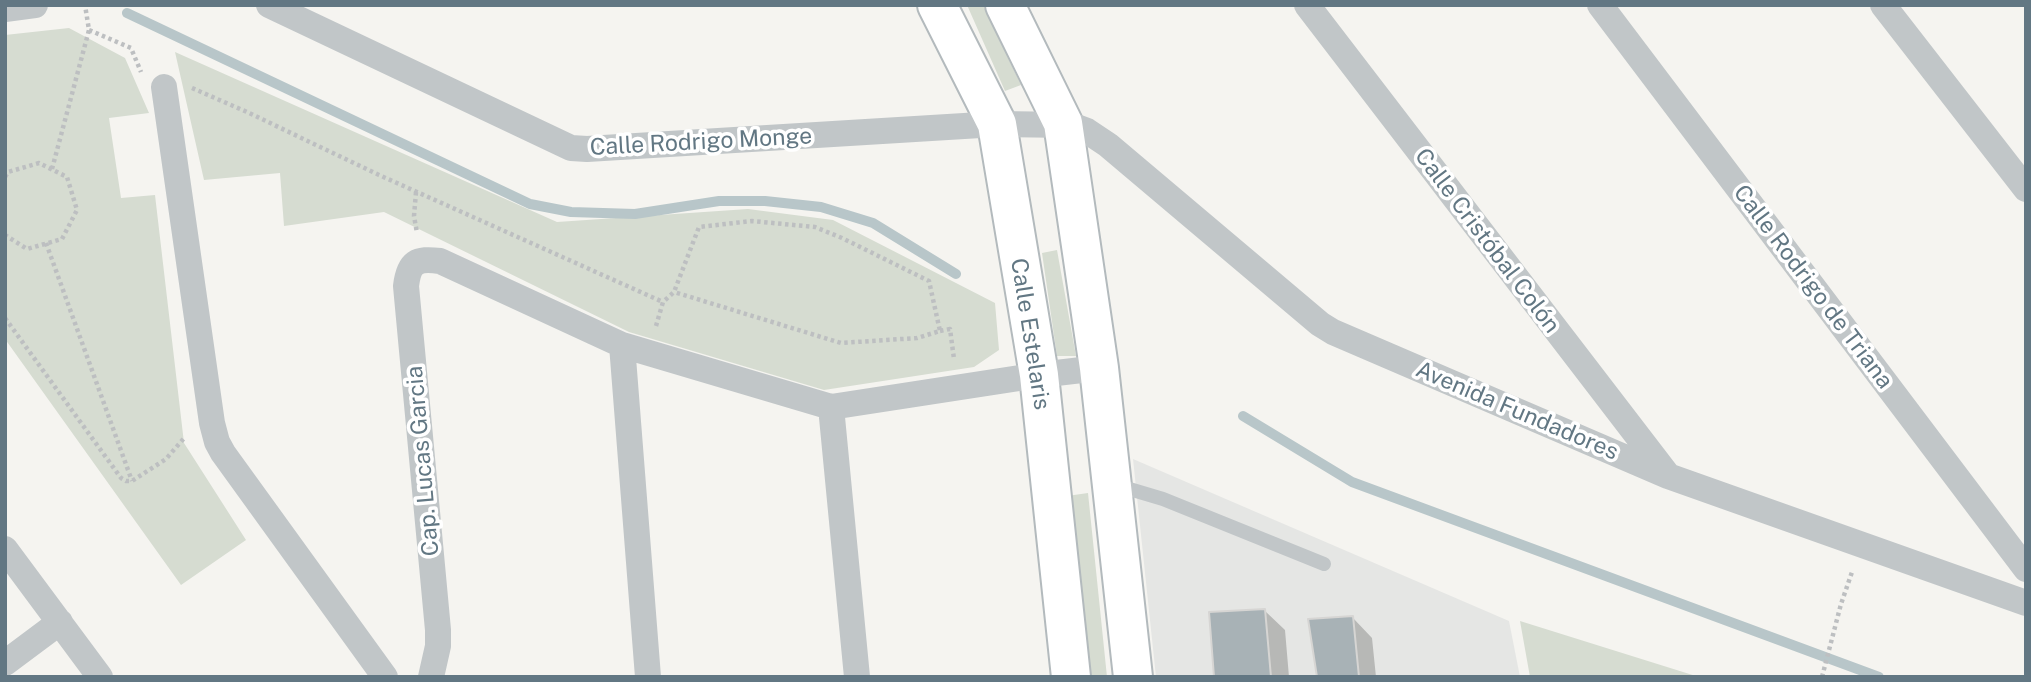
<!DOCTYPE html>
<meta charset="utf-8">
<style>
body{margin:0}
#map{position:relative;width:2031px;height:682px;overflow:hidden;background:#f5f4f0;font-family:"Public Sans",sans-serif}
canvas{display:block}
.frame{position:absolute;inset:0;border:7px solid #627783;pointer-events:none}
</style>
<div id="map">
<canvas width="2031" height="682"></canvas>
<div class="frame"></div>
</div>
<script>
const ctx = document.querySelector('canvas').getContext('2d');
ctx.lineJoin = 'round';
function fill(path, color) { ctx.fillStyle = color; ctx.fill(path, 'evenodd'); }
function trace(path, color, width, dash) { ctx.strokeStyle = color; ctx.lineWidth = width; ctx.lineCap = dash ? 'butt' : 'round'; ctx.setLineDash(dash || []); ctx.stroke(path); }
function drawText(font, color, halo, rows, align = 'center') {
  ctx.font = font + ' "Public Sans",sans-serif'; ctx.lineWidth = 7; ctx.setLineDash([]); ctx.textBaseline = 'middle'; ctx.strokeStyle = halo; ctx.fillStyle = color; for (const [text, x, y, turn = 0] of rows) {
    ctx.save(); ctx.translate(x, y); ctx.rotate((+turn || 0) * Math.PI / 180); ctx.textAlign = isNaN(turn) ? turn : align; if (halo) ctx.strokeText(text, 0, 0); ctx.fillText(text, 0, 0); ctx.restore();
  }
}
fill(new Path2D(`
 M1133,459L1509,621L1520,677H1156Z`), '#e5e6e4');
fill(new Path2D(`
 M967,5H983L1021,85L1005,91Z
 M69,28L125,58L149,113L109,118L121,198L155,195L184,443L246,540L181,585L5,339V35Z
 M175,52L557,222L748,209L833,220L995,303L999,350L974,367L824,390L629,332L384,212L284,226L280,173L204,180Z
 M1057,250L1076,356H1057L1042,253Z
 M1088,493L1107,677H1088L1067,496Z
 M1520,621L1699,677H1530Z`), '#d6dcd1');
fill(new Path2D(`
 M1265,611L1285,630L1289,677H1216Z
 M1353,618L1372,638L1376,677H1319Z`), '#0003');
trace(new Path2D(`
 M127,13L530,204L571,212L635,214L719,201H765L821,207L873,223L956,274
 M1243,416L1352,482L1879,677`), '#b8c6c9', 10);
const building = new Path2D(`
 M1265,609L1271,677H1214L1209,612Z
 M1353,616L1359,677H1317L1308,619Z`);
fill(building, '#a8b2b6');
trace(building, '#d6d5d3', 2);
const secondary = new Path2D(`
 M937,5L997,124L1039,375L1071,677
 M1005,5L1063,123L1099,368L1133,677`);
trace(secondary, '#b3babd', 42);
trace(new Path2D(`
 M89,30L131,48L141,72
 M192,88L247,112L379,175L663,302
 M52,169L89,30L85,5
 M5,177L8,172L39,163L67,177L77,210L62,239L27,249L5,235
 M416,192L414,216L417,233
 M46,243L132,481
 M5,318L121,478L126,481H132L166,459L185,437
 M656,326L663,302L674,292L699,227L752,221L815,227L842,238L929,281L940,331L917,338L841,343L674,292
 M940,331L950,329L954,359
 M1822,677L1841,604L1852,572`), '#bdbfc1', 4.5, [3.5, 3.5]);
trace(new Path2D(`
 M1116,485L1163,499L1324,564`), '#c1c6c8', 14);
trace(new Path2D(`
 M269,5L571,148L587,149L997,124L1071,125L1087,131L1108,145L1320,324L1333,332L1668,476L2026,603
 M1307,5L1666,473
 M1600,5L2026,569
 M1883,5L2026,189
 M5,9L35,5
 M164,87L212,423L217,442L223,453L385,677
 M622,345L648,677
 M831,407L857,677
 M5,549L100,677
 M5,663L60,622
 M431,677L438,646V630L406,286C409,262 416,258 440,261L622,345L831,407L1039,375L1099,368`), '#c1c6c8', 26);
trace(secondary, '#fff', 38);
drawText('23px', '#627783', '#fff', [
 ["Calle Rodrigo Monge",701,142,-3],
 ["Calle Cristóbal Colón",1487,241,53],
 ["Calle Rodrigo de Triana",1813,287,53],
 ["Calle Estelaris",1030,334,81],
 ["Avenida Fundadores",1517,411,23],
 ["Cap. Lucas Garcia",423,461,-95]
]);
</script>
